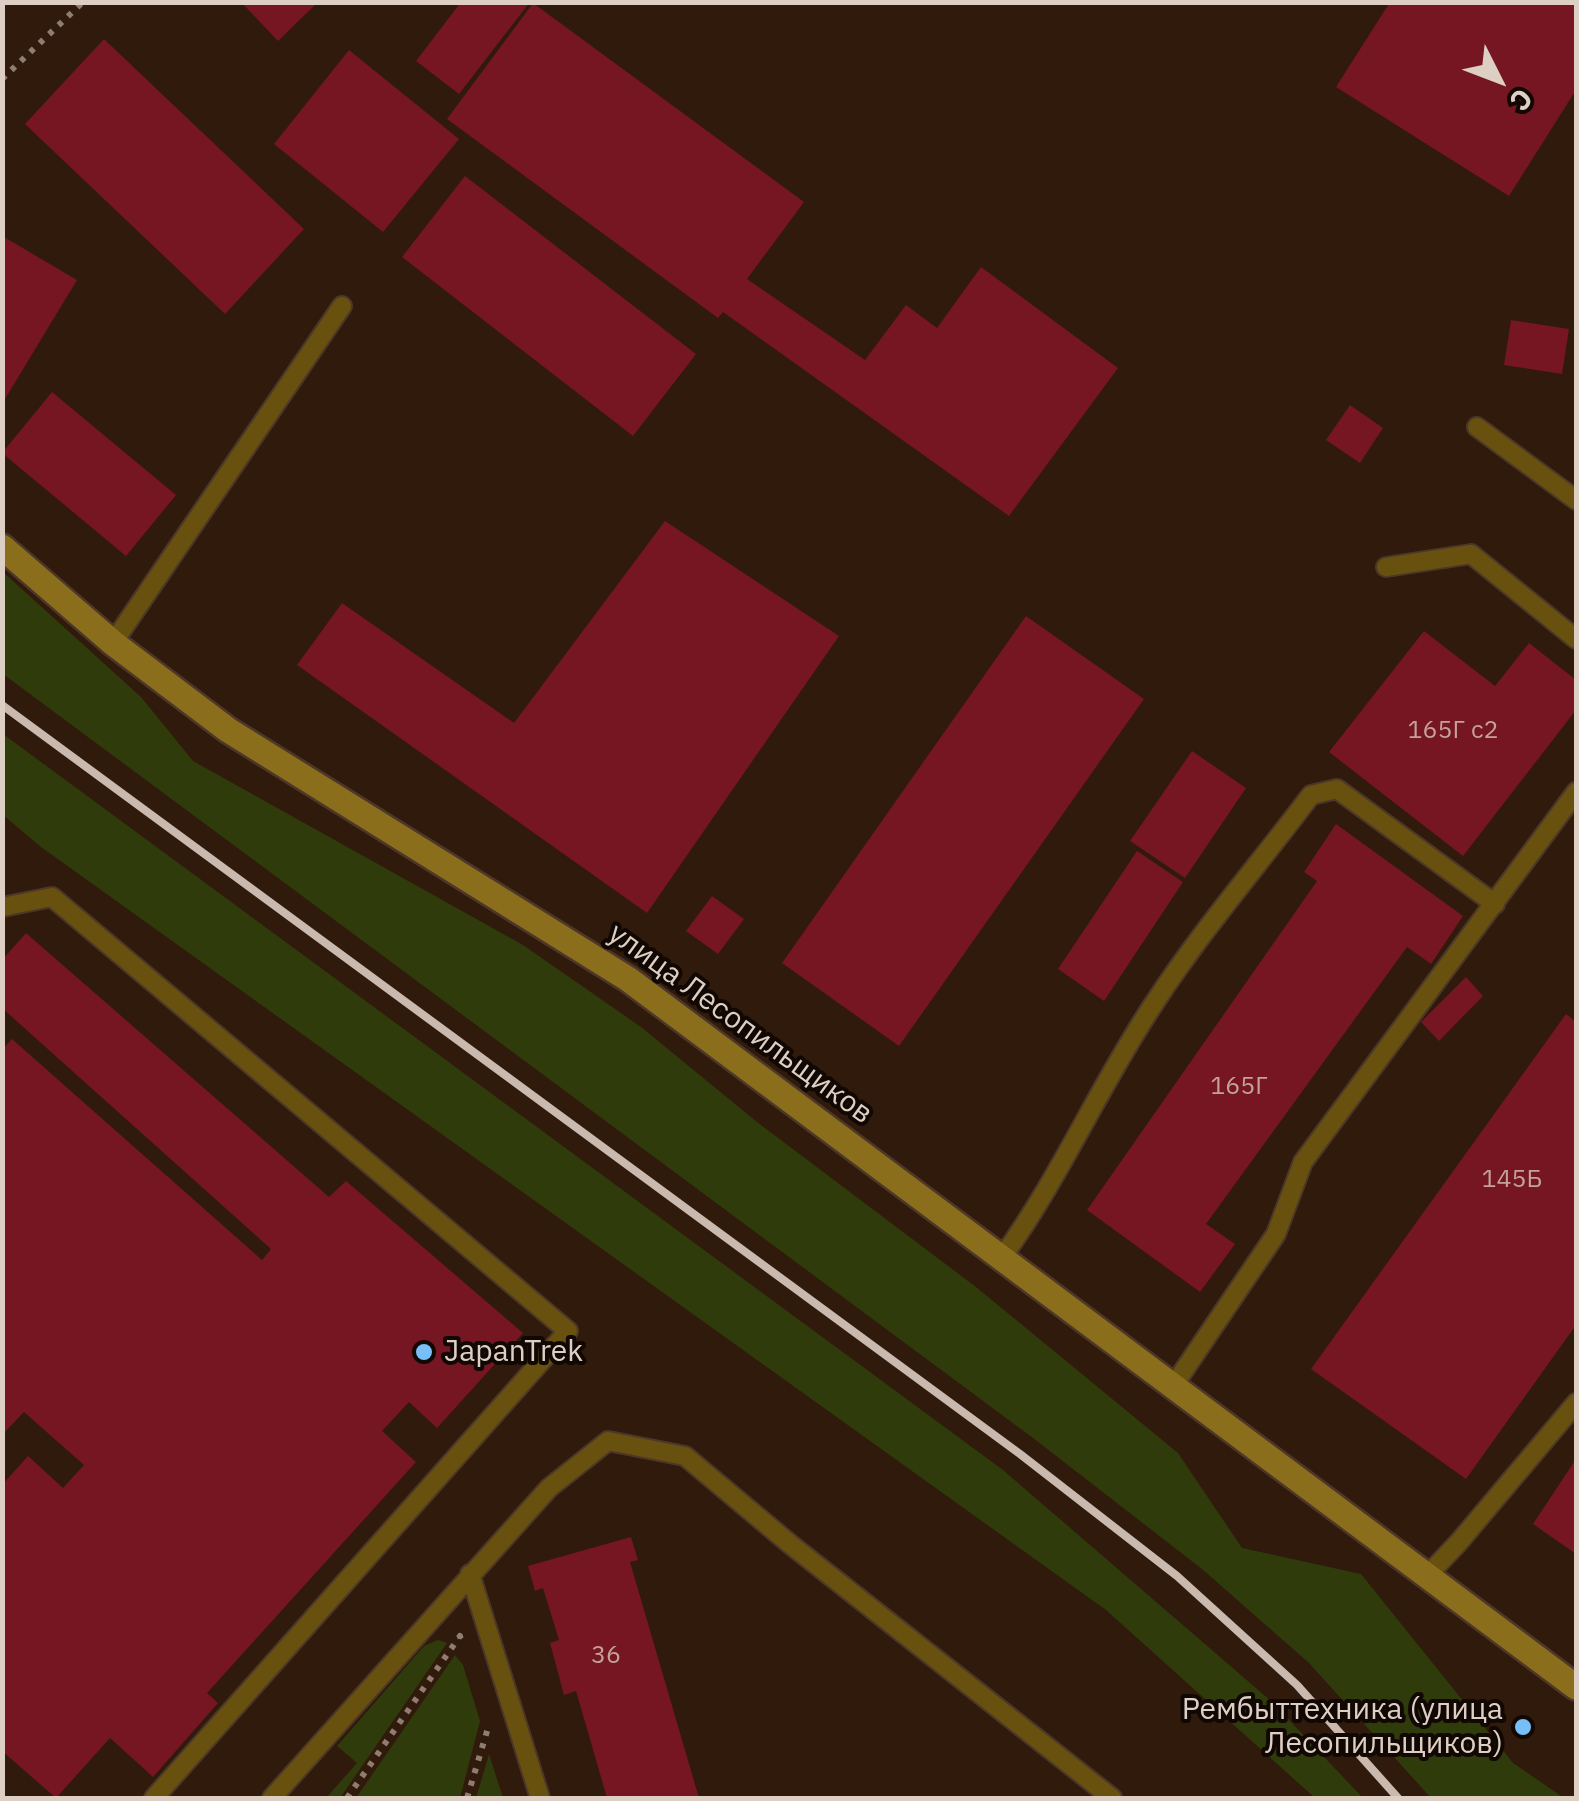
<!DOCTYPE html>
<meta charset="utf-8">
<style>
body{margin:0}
#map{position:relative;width:1579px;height:1801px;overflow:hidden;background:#301a0b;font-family:"IBM Plex Sans",sans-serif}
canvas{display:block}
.frame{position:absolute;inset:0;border:5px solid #decfc5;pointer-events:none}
.north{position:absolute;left:1449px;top:30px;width:100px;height:100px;-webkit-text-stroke:8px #110803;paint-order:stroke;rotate:132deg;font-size:28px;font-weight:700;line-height:40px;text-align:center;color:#decfc5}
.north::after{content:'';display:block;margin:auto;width:35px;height:45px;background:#decfc5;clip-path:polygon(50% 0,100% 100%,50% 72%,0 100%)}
</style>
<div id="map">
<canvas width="1579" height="1801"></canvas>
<div class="frame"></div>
<div class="north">С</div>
</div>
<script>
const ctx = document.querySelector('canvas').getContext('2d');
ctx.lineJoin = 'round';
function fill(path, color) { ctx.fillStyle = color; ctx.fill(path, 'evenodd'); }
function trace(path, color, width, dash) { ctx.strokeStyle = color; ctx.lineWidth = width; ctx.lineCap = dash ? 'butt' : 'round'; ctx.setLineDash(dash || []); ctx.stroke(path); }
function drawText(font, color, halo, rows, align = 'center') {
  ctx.font = font + ' "IBM Plex Sans",sans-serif'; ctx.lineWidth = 8; ctx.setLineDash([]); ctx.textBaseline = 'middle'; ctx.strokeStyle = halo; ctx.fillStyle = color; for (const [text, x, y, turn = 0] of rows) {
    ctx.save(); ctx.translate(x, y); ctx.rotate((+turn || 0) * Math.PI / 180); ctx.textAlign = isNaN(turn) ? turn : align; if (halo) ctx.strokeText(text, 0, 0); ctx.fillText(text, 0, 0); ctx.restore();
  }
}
fill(new Path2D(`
 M3,572L141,697L193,761L523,945L641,1027L757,1122L976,1287L1178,1453L1242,1548L1361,1574L1513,1763L1564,1798H1431L1309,1663L1202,1569L1033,1438L3,674Z
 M3,734L1003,1470L1271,1701L1363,1798H1315L1106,1610L41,847L3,815Z
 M438,1640L447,1643L340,1798H326L357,1763L337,1746L424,1646Z
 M455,1655L463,1665L480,1721L460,1798H356Z
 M489,1754L503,1798H476Z`), '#303b0b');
fill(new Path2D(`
 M241,2H318L278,41Z
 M461,2H530L459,94L416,61Z
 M1390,2H1576V90L1509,196L1336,87Z
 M533,3L804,202L747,279L865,360L906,305L937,328L981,267L1118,368L1009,516L723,312L718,318L447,119Z
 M104,39L304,229L225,314L25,124Z
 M349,50L459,139L383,232L274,144Z
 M465,176L696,354L633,436L402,257Z
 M4,237L77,280L5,399L2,397Z
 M1511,320L1569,329L1562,374L1504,365Z
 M52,392L176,495L126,556L2,453Z
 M1350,405L1383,428L1360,463L1326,440Z
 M665,521L839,636L647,913L297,665L342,603L514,723Z
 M1026,616L1144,699L899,1046L782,963Z
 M1424,631L1495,686L1529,643L1576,680V710L1463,856L1329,752Z
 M1192,751L1246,788L1185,878L1130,841Z
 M1336,824L1463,916L1431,964L1407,947L1206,1224L1235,1244L1200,1292L1087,1210L1317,881L1304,872Z
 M1137,851L1183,882L1104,1001L1058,969Z
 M712,896L744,919L718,954L686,931Z
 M26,933L329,1197L346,1181L523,1333L437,1428L409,1402L382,1431L416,1462L207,1693L218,1703L153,1777L110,1738L56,1798L2,1751V1485L28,1456L63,1488L84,1465L24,1412L2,1435V1050L12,1039L262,1260L271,1249L2,1008V960Z
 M1466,977L1483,996L1439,1041L1421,1022Z
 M1566,1014L1576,1022V1325L1466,1479L1311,1369Z
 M1576,1459V1554L1533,1524Z
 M631,1537L638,1560L630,1562L699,1798H607L576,1691L564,1695L550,1643L559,1640L543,1588L535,1591L528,1566Z`), '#751622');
const service = new Path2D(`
 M1477,427L1576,500
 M1386,567L1471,554L1576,639
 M113,643L342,306
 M2,907L52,897L568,1331L154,1798
 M1003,1256C1061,1176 1100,1084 1155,1002C1202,930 1259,864 1311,795L1337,789L1495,904
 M1174,1385L1276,1234L1303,1162L1576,792
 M470,1574L540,1798
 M1426,1577L1459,1542L1576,1403
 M272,1798L549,1488L608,1441L685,1456L790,1544L1112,1798`);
const secondary = new Path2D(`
 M2,547L113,643L228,730L628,979L1576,1687`);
trace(service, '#4c3729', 22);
trace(secondary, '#4c3729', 30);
trace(new Path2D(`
 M2,79L83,2
 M347,1798L460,1636L461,1640
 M467,1798L488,1728`), '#8f7d70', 6, [5, 8]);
trace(service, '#68510f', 18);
trace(secondary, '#8b6e1b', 25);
trace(new Path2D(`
 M2,705L1020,1454L1177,1576L1297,1685L1398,1798`), '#c9b9af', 8);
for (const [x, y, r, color] of [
 [424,1352,10,"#78bff7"],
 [1523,1727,10,"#78bff7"]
]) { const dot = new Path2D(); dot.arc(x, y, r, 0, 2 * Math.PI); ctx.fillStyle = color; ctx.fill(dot); trace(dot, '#110803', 4); }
drawText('25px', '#c4a19c', null, [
 ["165Г с2",1453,731],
 ["165Г",1239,1087],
 ["145Б",1512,1180],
 ["36",606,1656]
]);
drawText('30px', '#decfc5', '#110803', [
 ["улица Лесопильщиков",740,1024,36]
]);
drawText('30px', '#decfc5', '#110803', [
 ["JapanTrek",444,1352],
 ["Рембыттехника (улица",1503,1710,"right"],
 ["Лесопильщиков)",1503,1744,"right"]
], 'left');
</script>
